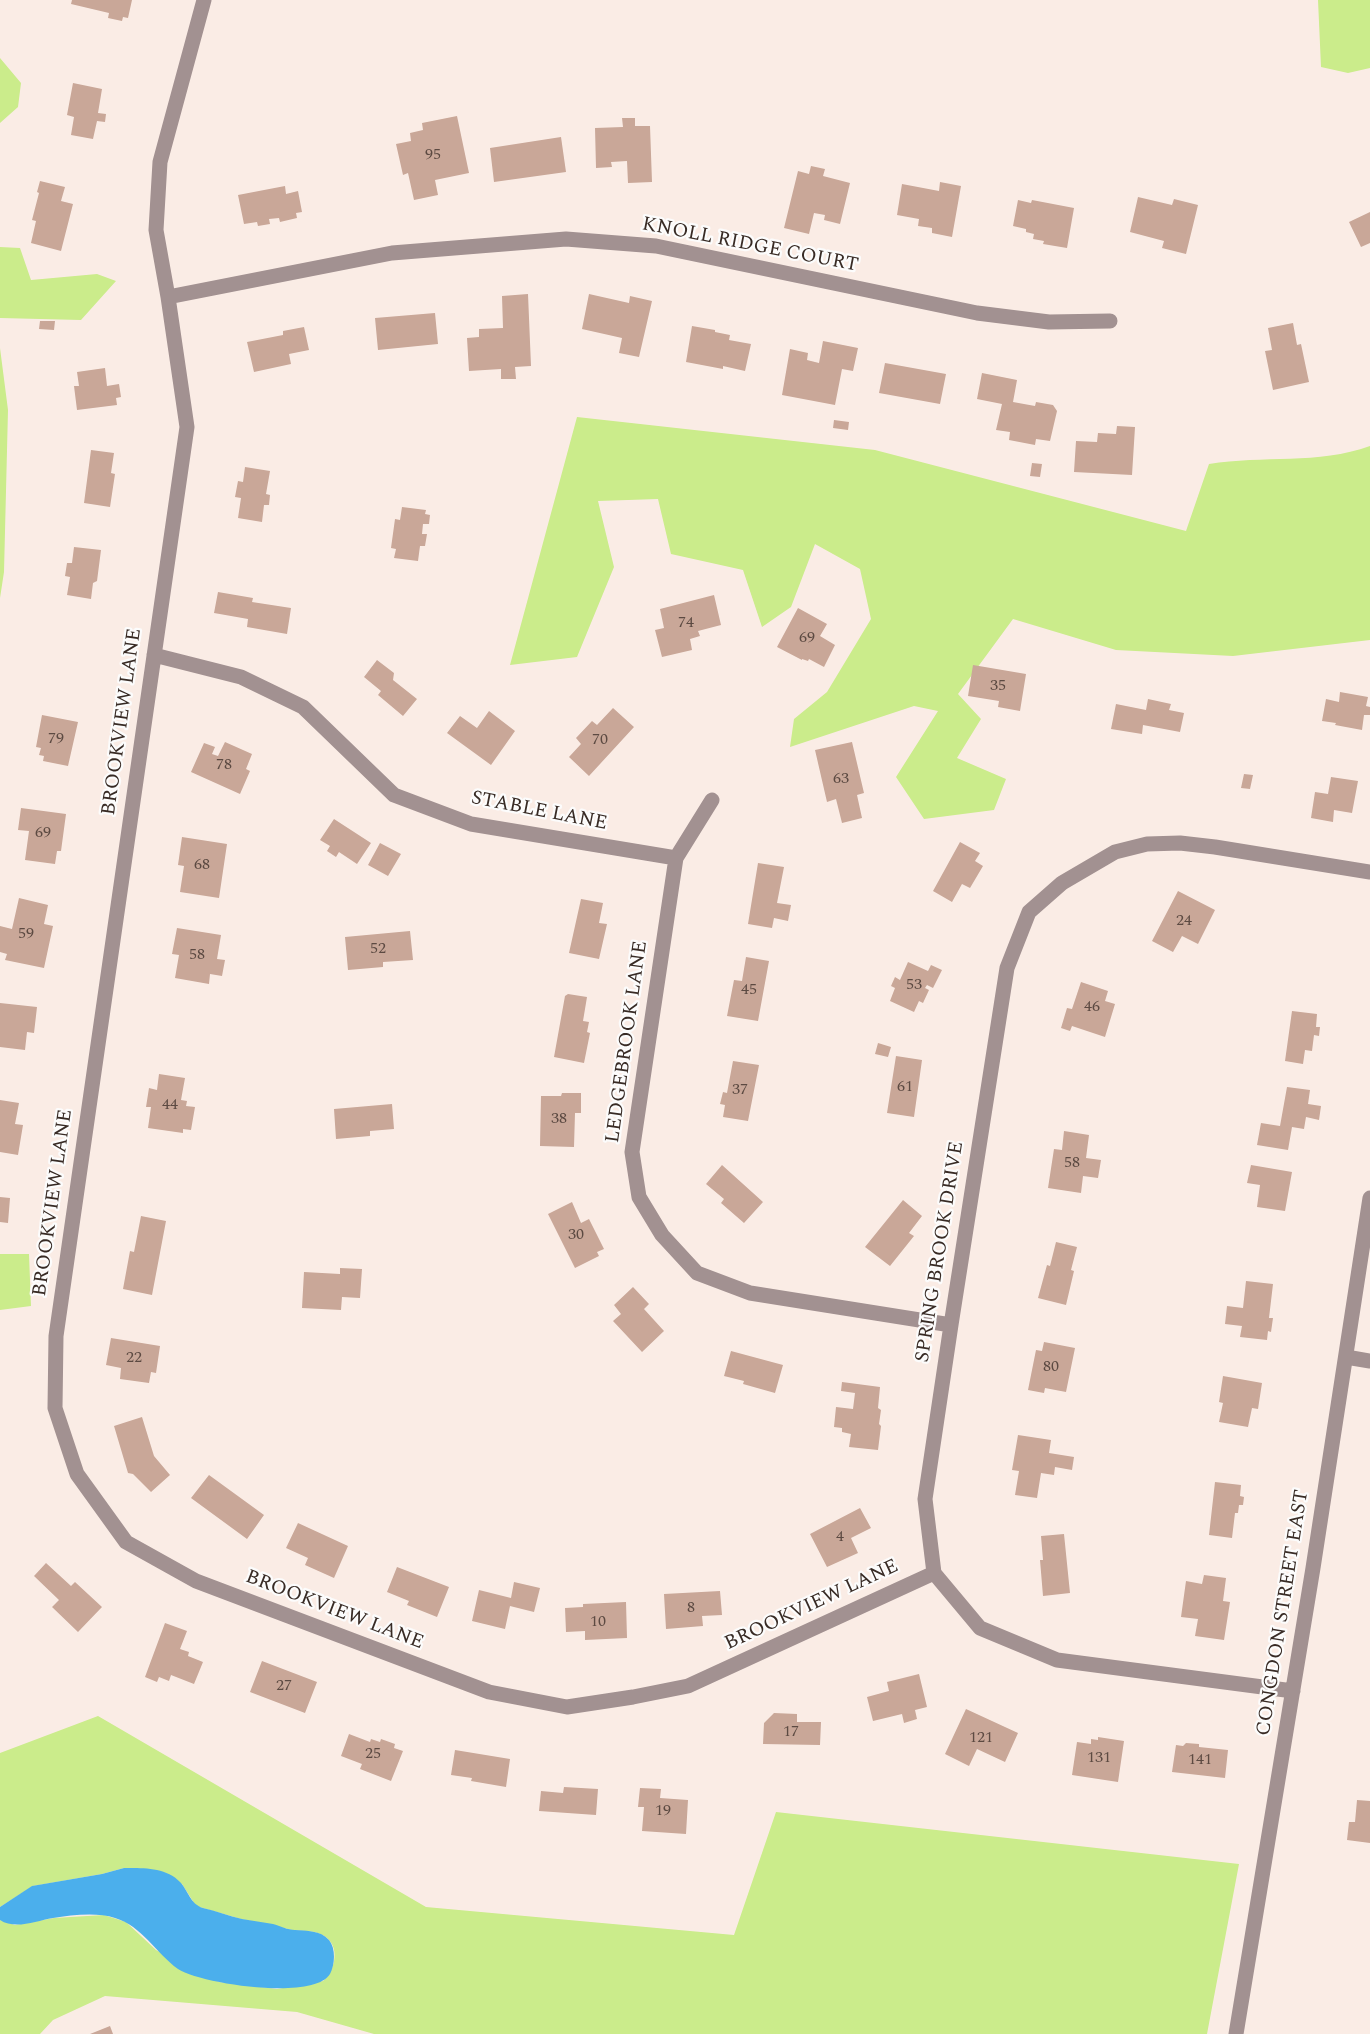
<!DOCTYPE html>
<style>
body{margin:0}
canvas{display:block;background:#faece5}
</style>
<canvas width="1370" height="2034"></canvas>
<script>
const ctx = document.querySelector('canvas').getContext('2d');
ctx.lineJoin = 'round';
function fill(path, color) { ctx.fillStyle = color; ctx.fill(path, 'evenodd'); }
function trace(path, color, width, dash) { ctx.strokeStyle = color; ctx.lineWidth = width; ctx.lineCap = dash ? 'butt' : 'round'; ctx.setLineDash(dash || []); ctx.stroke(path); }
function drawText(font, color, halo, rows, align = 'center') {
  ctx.font = font + ' Spectral,serif'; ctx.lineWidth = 4.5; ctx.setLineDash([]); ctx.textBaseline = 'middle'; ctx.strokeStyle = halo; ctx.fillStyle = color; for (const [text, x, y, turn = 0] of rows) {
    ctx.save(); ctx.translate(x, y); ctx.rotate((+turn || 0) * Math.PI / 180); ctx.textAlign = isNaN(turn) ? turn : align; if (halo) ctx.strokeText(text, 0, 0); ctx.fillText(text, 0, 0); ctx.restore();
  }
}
fill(new Path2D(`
 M1318,0H1370V68L1348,73L1321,67Z
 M0,58L21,83L18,107L0,123Z
 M0,247L20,248L31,280L97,274L116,281L81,320L0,318Z
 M0,348L8,410L4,572L0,598Z
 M577,417L875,450L1186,531L1209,464C1263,455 1318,465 1370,446V640L1233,656L1116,650L1013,619L958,694L981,719L957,758L1006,779L994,810L924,819L896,777L938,711L914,706L790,747L794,719L827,692L871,619L860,569L815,544L791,607L762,627L743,570L671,554L658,499L598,501L614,567L577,657L510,665Z
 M0,1254H29L31,1306L0,1310Z
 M98,1716L426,1907L734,1935L776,1812L1239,1864L1207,2034H374L297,2012L105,1996L53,2020L40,2034H0V1920L15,1925L54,1918L104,1915L126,1922L156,1950L219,1982L277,1989L323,1981C334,1972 340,1950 328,1939C318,1929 304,1932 292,1930C275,1926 258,1922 241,1919C226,1915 211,1910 196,1906L182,1884L124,1868L102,1874L33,1886L0,1907V1753Z`), '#cbec8b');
fill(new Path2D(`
 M124,1868C142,1868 166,1867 180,1882C188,1890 190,1904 203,1908C216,1911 229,1916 242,1919C252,1921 263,1922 273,1924C280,1926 288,1930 295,1930C307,1931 320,1930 329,1940C336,1948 335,1965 330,1974C314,2001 201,1984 178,1969C156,1953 142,1926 115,1918C97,1912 72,1915 53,1918C36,1921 15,1930 0,1920V1907L32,1886L102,1874Z`), '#4bafec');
fill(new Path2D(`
 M72,0H132L128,18L123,17L122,21L108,18L109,13L71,4Z
 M73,83L102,89L98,113L106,114L105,122L97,121L93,139L71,135L74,117L67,115Z
 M457,116L469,173L435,180L438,195L414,200L408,173L403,175L396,144L411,141L410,133L423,130L422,123Z
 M622,118H635V126H650L652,182L628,183L627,161L611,162L612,167L596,168L595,128L623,127Z
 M561,137L566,172L494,182L490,148Z
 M811,166L825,169L823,176L850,183L840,224L824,220L825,215L814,213L809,234L784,228L798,171L809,174Z
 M40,181L65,187L61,201L73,204L61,251L31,243L36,221L32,220L39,193L37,192Z
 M940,182L961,186L952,237L932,233V228L918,226L919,219L897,215L902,184L939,191Z
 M285,186L286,194L298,191L302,212L296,213L297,218L280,222L279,218L269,219L270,224L258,226L257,222L244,224L238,195Z
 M1138,197L1172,205L1174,199L1198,205L1186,254L1162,248L1164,241L1130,232Z
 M1018,200L1031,203L1032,200L1074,208L1067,248L1043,244L1044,241L1033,239L1034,234L1026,232V229L1013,226Z
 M1370,212V243L1361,247L1349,222Z
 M528,294L531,366L515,367L516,379H501V369L469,371L467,338L479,337V329L503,328L502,296Z
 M589,294L629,303L630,296L652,301L639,357L619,353L622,338L582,329Z
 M435,313L438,344L378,350L375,318Z
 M40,321H55L54,330L39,329Z
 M1293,323L1297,345L1301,344L1309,382L1273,390L1265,351L1272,350L1268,328Z
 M692,326L715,330V332L730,335L729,340L751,344L745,371L723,366V369L686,362Z
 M304,327L309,350L289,354L291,364L254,372L247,342L283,335V331Z
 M823,341L858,348L853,371L842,369L835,405L782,395L790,349L808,353L807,360L819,363Z
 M885,363L946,374L940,404L879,393Z
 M105,368L107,386L119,384L121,397L116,398L117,405L77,410L74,386H79L77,372Z
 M982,373L1017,380L1013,402L1035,406L1036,402L1053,405L1057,411L1050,441L1036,439L1035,445L1009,440L1010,432L996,430L1002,404L977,399Z
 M834,420L849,422L848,430L833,428Z
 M1117,426L1135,427L1132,475L1074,472L1076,441L1097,442L1098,433L1116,434Z
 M91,450L114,453L111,473L115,474L110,507L84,503Z
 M1032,463L1042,464L1040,477L1030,476Z
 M245,467L270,471L266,494L270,495L269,505H264L262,522L238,518L241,498L235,497L238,481L243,482Z
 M402,507L426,510L425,514L430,515L429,524H423L422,534H427L425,546H420L418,561L394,558L396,549L391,548L395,519L400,520Z
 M74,547L101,550L97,581L93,583L91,599L67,595L70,577L65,576L67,563H72Z
 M218,592L253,598L252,602L291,608L287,634L247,627L248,619L214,613Z
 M714,595L721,625L698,631L700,636L690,639L692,650L662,657L655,630L664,628L660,609Z
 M798,608L827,624L820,636L835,645L824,667L809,659L808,661L802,659V660L777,647Z
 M377,660L394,673L393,680L417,699L403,716L378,695L381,691L364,677Z
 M973,665L1026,674L1020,711L998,707L999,701L968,696Z
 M1340,692L1368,697L1366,706L1370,707V715H1364L1362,730L1335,725L1336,723L1322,721L1326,699L1339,702Z
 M1148,699L1171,704L1169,710L1184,713L1180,732L1143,725L1142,734L1111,729L1116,704L1146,710Z
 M613,708L634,727L589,776L569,757L581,744L576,738L592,721L597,725Z
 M489,711L515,731L491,765L447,733L460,716L477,728Z
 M42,715L78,722L68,766L43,761L44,756L39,755L41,748L36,747Z
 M225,742L252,754L246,769L250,771L240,794L191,772L204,743L215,747L212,754L218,756Z
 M852,742L864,793L857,795L862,818L842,823L836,799L827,802L815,750Z
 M1244,774L1253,775L1250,789L1241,788Z
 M1331,777L1358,781L1352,813L1334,810L1333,822L1311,818L1315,792L1328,794Z
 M21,808L66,814L61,851H57L55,864L25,860L29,831L18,830Z
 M334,819L371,843L357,864L339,852L336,857L327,851L330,846L320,840Z
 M182,837L227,844L219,898L180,892L184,866L178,865Z
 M960,842L980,853L975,861L983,866L970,888L962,884L952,902L933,891Z
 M380,843L401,854L388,876L368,865Z
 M758,863L784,867L777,903L791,905L788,921L774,918L772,928L748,924Z
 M1178,891L1215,910L1198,944L1182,936L1173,952L1152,941Z
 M19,898L48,905L44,924L53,926L44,968L5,960L7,954L0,952V926L12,929Z
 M581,899L603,903L599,923L607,924L599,959L569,953Z
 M177,928L221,935L217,959L225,960L222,976L210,974L209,984L175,978L179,955L172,954Z
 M410,931L413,960L383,962V967L348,970L345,937Z
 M746,957L769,961L758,1021L727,1016L734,980L742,981Z
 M908,962L928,971L931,965L942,970L933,988L927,985L925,988L929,990L923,1003L919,1001L914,1012L890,1001L895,988L891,986L895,977L900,980Z
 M1081,982L1108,991L1105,1001L1115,1004L1105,1037L1072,1026L1070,1031L1061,1028L1067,1008L1072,1009Z
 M568,994L587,997L583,1021L589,1022L587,1032L590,1033L584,1063L554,1057L565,996Z
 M0,1003L37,1007L34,1033L27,1032L25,1050L0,1047Z
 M1292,1011L1317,1014L1316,1027H1320L1319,1036L1314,1035L1312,1051L1305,1050L1303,1064L1285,1061Z
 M878,1043L891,1047L888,1057L875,1054Z
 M896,1056L922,1060L914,1117L887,1113Z
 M733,1061L759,1065L748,1121L723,1117L725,1105L720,1104L723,1092L727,1093Z
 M159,1074L185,1078L181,1100L187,1101L186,1106L195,1107L191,1130L183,1129V1133L148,1128L151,1107H146L149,1088L157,1090Z
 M1287,1087L1310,1090L1308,1104L1321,1106L1319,1120L1306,1117L1304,1129L1292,1127L1288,1150L1257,1145L1261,1123L1280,1126Z
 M562,1093H581V1113H575L574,1147L540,1146L541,1096H561Z
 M0,1100L19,1103L15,1124L23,1125L18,1155L0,1152Z
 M392,1104L394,1129L370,1131V1136L336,1139L334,1109Z
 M1064,1131L1089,1135L1086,1158L1101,1160L1098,1178L1083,1176L1081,1193L1048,1188L1054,1149L1062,1150Z
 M722,1165L763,1202L744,1223L721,1203L724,1199L706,1184Z
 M1251,1165L1292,1172L1285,1211L1257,1207L1260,1185L1247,1183Z
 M0,1197L10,1198L8,1223L0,1222Z
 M903,1200L922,1216L909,1233L914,1236L890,1266L865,1247Z
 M572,1202L581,1223L589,1219L604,1249L597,1252L599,1256L575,1268L548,1214Z
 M141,1216L166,1221L152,1295L123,1289L130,1251L134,1252Z
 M1056,1242L1077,1247L1071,1270L1074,1271L1066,1305L1038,1298L1047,1265L1050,1266Z
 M340,1268L362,1269L360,1298L342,1297L341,1310L302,1308L304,1272L340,1274Z
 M1246,1281L1273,1284L1269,1318H1273L1271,1332L1268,1331L1267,1340L1240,1337L1242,1326L1225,1324L1227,1306L1243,1308Z
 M633,1287L649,1304L644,1309L664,1331L642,1352L613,1321L621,1314L614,1305Z
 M111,1338L160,1346L156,1373L151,1372L149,1383L120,1379L121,1368L106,1365Z
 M1044,1342L1075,1348L1066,1392L1045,1388L1044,1393L1028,1390L1036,1350L1042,1351Z
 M731,1351L783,1365L775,1393L743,1384L744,1381L724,1376Z
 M1223,1376L1262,1383L1258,1409L1252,1408L1248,1427L1219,1422L1223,1403L1219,1402Z
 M842,1382L880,1387L878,1408L881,1410L879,1424L881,1426L878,1450L849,1447L851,1434L842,1432V1428L834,1427L836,1407L853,1409L855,1393L841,1391Z
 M142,1417L154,1456L170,1475L151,1492L133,1474L128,1473L114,1426Z
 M1018,1435L1051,1440L1049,1453L1074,1457L1072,1470L1055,1467L1054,1475L1041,1473L1037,1498L1015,1495L1019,1471L1012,1470Z
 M209,1475L264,1515L247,1539L191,1498Z
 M1215,1482L1241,1485L1240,1496L1244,1497L1243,1505H1239L1238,1513H1235L1232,1538L1209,1535Z
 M860,1508L871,1528L851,1538L858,1553L827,1567L810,1534Z
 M298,1523L348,1546L334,1578L305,1565L308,1558L286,1548Z
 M1064,1534L1070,1593L1043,1596L1040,1560H1043L1041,1536Z
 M46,1563L71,1586L75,1582L102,1607L78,1632L52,1607L59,1600L34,1576Z
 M397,1567L449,1587L437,1617L407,1605L409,1601L387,1592Z
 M1204,1575L1226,1578L1223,1601L1230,1602L1224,1640L1195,1636L1198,1619L1181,1617L1186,1581L1202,1584Z
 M514,1582L540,1588L534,1612L510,1606L505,1629L472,1621L479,1590L511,1598Z
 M720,1591L722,1615L702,1616L703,1626L666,1629L664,1594Z
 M626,1602L627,1638L585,1640V1631L566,1632L565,1608L583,1607V1604Z
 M165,1623L187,1631L180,1649L189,1652L188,1656L203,1662L194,1684L171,1675L169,1681L159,1677L157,1682L145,1677Z
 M262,1661L317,1682L305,1713L250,1692Z
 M919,1674L927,1707L915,1710L917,1719L904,1723L902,1714L873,1721L867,1697L889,1691L887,1682Z
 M966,1709L1018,1733L1005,1762L977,1749L969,1766L945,1754Z
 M774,1713L797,1714V1722H821L820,1745L763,1744L764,1723Z
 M349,1734L370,1742L371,1739L380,1742L381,1739L395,1744L394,1748L403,1751L391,1781L360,1769L362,1764L341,1756Z
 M1098,1737L1124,1741L1118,1782L1072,1775L1077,1742L1091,1744V1739L1098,1740Z
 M1186,1743L1199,1744V1747L1228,1750L1225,1778L1172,1772L1176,1745L1183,1746Z
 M455,1750L510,1759L506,1787L471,1781L472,1778L451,1775Z
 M564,1787L598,1789L596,1815L539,1811L541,1791L563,1793Z
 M640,1788L661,1789L660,1798L688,1800L686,1834L642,1831L644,1807H638Z
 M1357,1800L1370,1801V1843L1347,1840L1349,1822H1355Z
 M110,2026L113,2034H90Z`), '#c9a798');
trace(new Path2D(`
 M204,0L160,162L156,230L168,297L187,427L56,1336L55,1408L77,1474L126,1542L196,1581L489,1692L567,1707L633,1697L688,1686L934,1573
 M168,297L392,253L566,239L656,246L977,313L1049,322L1110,321
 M154,655L241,677L303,707L394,795L471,824L676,858
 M712,800L676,858L632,1152L639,1197L662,1235L697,1273L750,1293L951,1325
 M1346,1357L1370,1361
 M1293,1691L1057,1660L980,1628L934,1573L925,1499L951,1325L1007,968L1029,912L1062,883L1115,852L1147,844L1180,843L1215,847L1370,872
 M1236,2034L1313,1568L1370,1198`), '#a29191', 15);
drawText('16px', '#5c4a42', null, [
 ["95",433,156],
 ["74",686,624],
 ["69",807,639],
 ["35",998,687],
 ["79",56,740],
 ["70",600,741],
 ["78",224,766],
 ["63",841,780],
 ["69",43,834],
 ["68",202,866],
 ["24",1184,922],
 ["59",26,935],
 ["52",378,950],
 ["58",197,956],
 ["53",914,986],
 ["45",749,991],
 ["46",1092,1008],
 ["61",905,1088],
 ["37",740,1091],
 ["44",170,1106],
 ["38",559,1120],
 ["58",1072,1164],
 ["30",576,1236],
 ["22",134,1359],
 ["80",1051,1368],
 ["4",840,1538],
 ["8",691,1609],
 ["10",598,1623],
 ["27",284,1687],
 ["17",791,1733],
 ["121",981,1739],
 ["25",373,1755],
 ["131",1099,1759],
 ["141",1200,1761],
 ["19",663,1812]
]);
drawText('20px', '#382b25', '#fcfcfc', [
 ["KNOLL RIDGE COURT",750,246,11],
 ["BROOKVIEW LANE",123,722,-82],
 ["STABLE LANE",539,812,11],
 ["LEDGEBROOK LANE",628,1042,-82],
 ["BROOKVIEW LANE",54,1203,-82],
 ["SPRING BROOK DRIVE",941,1252,-81],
 ["BROOKVIEW LANE",812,1606,-25],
 ["BROOKVIEW LANE",334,1611,21],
 ["CONGDON STREET EAST",1284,1613,-81]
]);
</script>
